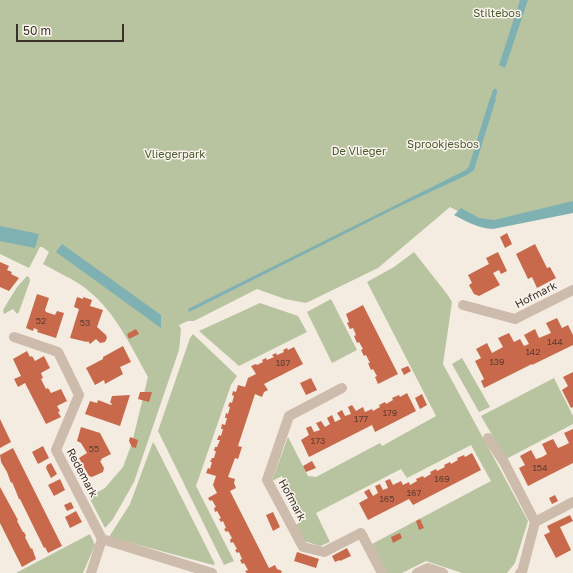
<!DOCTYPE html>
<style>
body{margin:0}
#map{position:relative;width:573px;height:573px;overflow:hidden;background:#f4ebe1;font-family:"Golos Text",sans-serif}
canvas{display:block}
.scale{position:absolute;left:16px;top:24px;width:108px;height:18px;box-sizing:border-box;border:2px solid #3b302b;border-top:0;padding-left:5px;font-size:12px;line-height:14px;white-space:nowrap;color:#3b302b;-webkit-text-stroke:3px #fbf5ee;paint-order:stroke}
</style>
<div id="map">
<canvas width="573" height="573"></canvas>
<div class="scale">50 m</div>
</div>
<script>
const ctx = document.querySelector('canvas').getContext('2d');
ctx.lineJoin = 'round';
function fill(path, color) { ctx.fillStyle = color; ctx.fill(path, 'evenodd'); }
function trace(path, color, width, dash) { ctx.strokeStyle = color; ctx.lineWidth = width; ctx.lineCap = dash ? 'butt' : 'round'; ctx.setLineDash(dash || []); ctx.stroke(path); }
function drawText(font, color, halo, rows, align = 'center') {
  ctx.font = font + ' "Golos Text",sans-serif'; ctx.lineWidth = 3; ctx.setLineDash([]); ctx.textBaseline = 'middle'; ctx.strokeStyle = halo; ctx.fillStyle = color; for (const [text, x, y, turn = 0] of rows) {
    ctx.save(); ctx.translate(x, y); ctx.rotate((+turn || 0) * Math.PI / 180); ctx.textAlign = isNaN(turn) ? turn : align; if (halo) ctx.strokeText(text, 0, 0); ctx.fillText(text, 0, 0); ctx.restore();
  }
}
fill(new Path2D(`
 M0,0H573V209L495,225L476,221L450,207L378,268L306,303L285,299L257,289L194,321H188L179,325L181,329L179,350L134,482L113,519L105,528L89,497L105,488L123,467L132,443L148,377C129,343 114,308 81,285C69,277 55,271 43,264L49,252L42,247H40L29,268L0,254Z
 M414,252L447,294L452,302L443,364L528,521L515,563L507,573H462L426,561L402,573H387L372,544L491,481L471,445L407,478L401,469L316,513L330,542L320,546L304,541L296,525L305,518L282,476L272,481L288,437L308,476L316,477L380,443L382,446L436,416L367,282L394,267Z
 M27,276L29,277L30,281L19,312L17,314L13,309L4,314L3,310L17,287Z
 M331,299L357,350L332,363L307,312Z
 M260,303L298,316L307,332L239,366L199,331Z
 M193,334L237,376L231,385L196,486L234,561L224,565L158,431L190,338Z
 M462,358L490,407L479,412L452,364Z
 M554,378L573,416V424L506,459L481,416Z
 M153,442L155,445L215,564L213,565L109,537L130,504Z
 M90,534L95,545L83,573H16Z`), '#b8c4a0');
fill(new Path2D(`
 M520,0H528L505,68L499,65Z
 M493,97L496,99L474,170L467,175L400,206L189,312L188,309L466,170L469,166L490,98Z
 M573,201V213L493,229C478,228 467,222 454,215L461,208L479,218L494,220Z
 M0,226L39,234L35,248L0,241Z
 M62,244L161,315V328L56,252Z`), '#7fb0b2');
trace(new Path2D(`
 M492,101L495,91`), '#7fb0b2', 4.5);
fill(new Path2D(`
 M507,233L512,244L505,248L500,237Z
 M535,244L547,268L550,267L556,278L537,288L532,277L528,279L516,254Z
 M498,252L507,271L501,274L499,270L493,273L500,285L479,296L474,294L469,285L472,283L468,275L489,264L486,258Z
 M0,262L9,266L7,270L12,272L11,274L19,278L9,291L0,287Z
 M37,294L49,298L45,310L46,312L55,315L57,311L64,313L56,338L37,332L38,330L34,328L33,331L26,328Z
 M77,297L83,299V297L92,300L90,306L103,310L97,327L106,335L107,338L105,342L100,343L96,339L90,344L88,341L87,342L70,338L79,309L74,307Z
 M363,305L398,374L378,384L375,377L377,376L373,369L371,370L368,363H370L366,355L364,356L361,350L363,349L359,342L357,343L354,336L356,335L353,328L350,329L347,323L349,322L346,314Z
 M557,318L562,328L568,325L573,335V345L532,365V364L484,388L481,381L484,379L475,361L481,358L476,349L487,343L492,353L503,347L498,338L509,333L514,342L520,339L524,346L529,344L524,335L535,329L539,338L551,333L546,323Z
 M136,329L139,334L129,339L127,334Z
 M123,346L131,362L120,367L123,374L105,384L104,380L95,385L86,368L103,359V357Z
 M294,347L303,364L264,384L268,390L264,392L262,397L255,394L238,446L242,447L238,459L235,458L228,477L235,479L234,483L236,488L230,491L269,568L275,565L277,569L282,571L281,573H247L245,571L248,570L244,563L242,564L240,560L242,559L239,552L237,553L235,550L237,549L233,542L231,543L230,540L232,538L228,531L226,532L224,529L226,528L223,521L221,522L219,519L221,518L217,511L215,512L214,508L216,507L212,500L210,501L208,498L217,493L213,485L216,476L206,473L208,468L210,469L212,462H210L212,458H214L216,451H214L215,447H217L220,440H217L219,435L221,436L223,429H221L222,424L225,425L227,418H225L226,413L228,414L230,407L228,406L230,402L232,403L234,396L232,395L233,391L236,392L238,385L245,387L248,378L256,374L251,366L256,364L257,365L263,362L262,360L266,358L267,360L274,357L272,355L276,353L277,355L284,352L283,350L287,348L288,350Z
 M27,351L30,357L32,356L35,361L44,356L50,368L41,373L43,378L41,379L46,389L48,388L51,393L61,389L67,401L57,406L60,411L58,412L61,417L46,424L25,383L18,387L14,379L21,376L13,359Z
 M408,366L411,371L404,375L401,369Z
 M573,372V407L571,408L562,390L568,386L563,377Z
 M311,378L317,390L306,395L300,383Z
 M140,392H152L149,402L138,399Z
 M407,393L416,411L375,432L372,425L309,457L301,440L309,435L306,428L311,426L314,432L320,430L316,423L321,421L325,427L330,424L327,418L332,415L335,422L341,419L337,413L342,410L345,416L351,414L348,407L352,405L356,411L363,407L365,412L372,409L373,411L380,407L379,405L385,402L386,404L393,400L392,398L399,395L400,397Z
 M422,394L427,405L420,409L415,398Z
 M130,395L120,426L85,414L90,401L97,403L98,400L111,405L112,403H110L112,396Z
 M0,419L11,442L0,448Z
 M81,427L100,433L111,454L101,459L102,460L100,461L104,468L103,472L92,477L89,476L79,458L87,453L81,443L77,441Z
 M573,429V463L528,486L519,468L525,465L520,456L531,450L536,459L542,457L547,454L542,444L553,439L558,448L563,446L569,443L564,433Z
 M130,437L138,440L136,448L132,447L129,441Z
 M43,446L49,458L38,464L32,452Z
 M13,448L62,546L48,553L45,547L44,548L20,499H19L15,489L12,482L11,483L7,472L1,462L0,455Z
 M472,453L481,470L413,505L409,499L368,520L359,503L368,498L364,492L369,489L373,496L378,493L375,486L380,484L383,490L388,488L385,481L390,479L393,485L401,481L403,485L409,482L410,485L417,481L416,479L423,476L424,478L431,474L430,472L436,469L437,471L445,467L444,465L450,462L451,464L458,460L457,458L464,455L465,457Z
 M312,461L316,468L306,472L303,466Z
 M51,463L57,474L51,478L46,468L47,465Z
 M60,479L65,490L54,496L48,485Z
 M0,487L18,520L17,521L23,532H24L26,536L25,537L31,549L32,548L36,559L22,567L0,523Z
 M555,495L558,501L552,504L549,498Z
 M71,502L74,508L67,511L64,505Z
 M76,511L82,522L70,528L65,517Z
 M273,512L280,527L273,531L266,515Z
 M570,515L573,521L560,527L571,550L556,558L544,535L550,532L547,526Z
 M420,519L424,528L419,530L416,521Z
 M400,533L402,538L393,543L391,537Z
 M347,548L351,556L340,561V560L335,562L332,556Z
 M297,552L319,559L316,568L294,561Z`), '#c8694b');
trace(new Path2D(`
 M463,305L515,319L573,290
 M14,337L58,352L79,395L56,450L102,539
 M342,388L289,416L267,480L303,547L324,552L361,533L382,573
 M488,438L504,462L535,522
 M417,573L428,568L443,573
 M520,573L522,572L535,522L573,502`), '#cdbbac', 10);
trace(new Path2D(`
 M91,573L102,539L212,573`), '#cdbbac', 10);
drawText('9px', '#5e3e33', null, [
 ["52",41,321],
 ["53",85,323],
 ["144",555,342],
 ["142",533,352],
 ["139",497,362],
 ["187",283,363],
 ["179",390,413],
 ["177",361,419],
 ["173",318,441],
 ["55",94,449],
 ["154",540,468],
 ["169",442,479],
 ["167",414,493],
 ["165",387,499]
]);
drawText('11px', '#4a5a2e', '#fbf5ee', [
 ["Stiltebos",497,14],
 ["Sprookjesbos",443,145],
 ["De Vlieger",359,152],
 ["Vliegerpark",175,155]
]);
drawText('11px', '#3b302b', '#fbf5ee', [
 ["Hofmark",536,295,-27],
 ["Redemark",82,473,62],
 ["Hofmark",292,500,62]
]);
</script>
